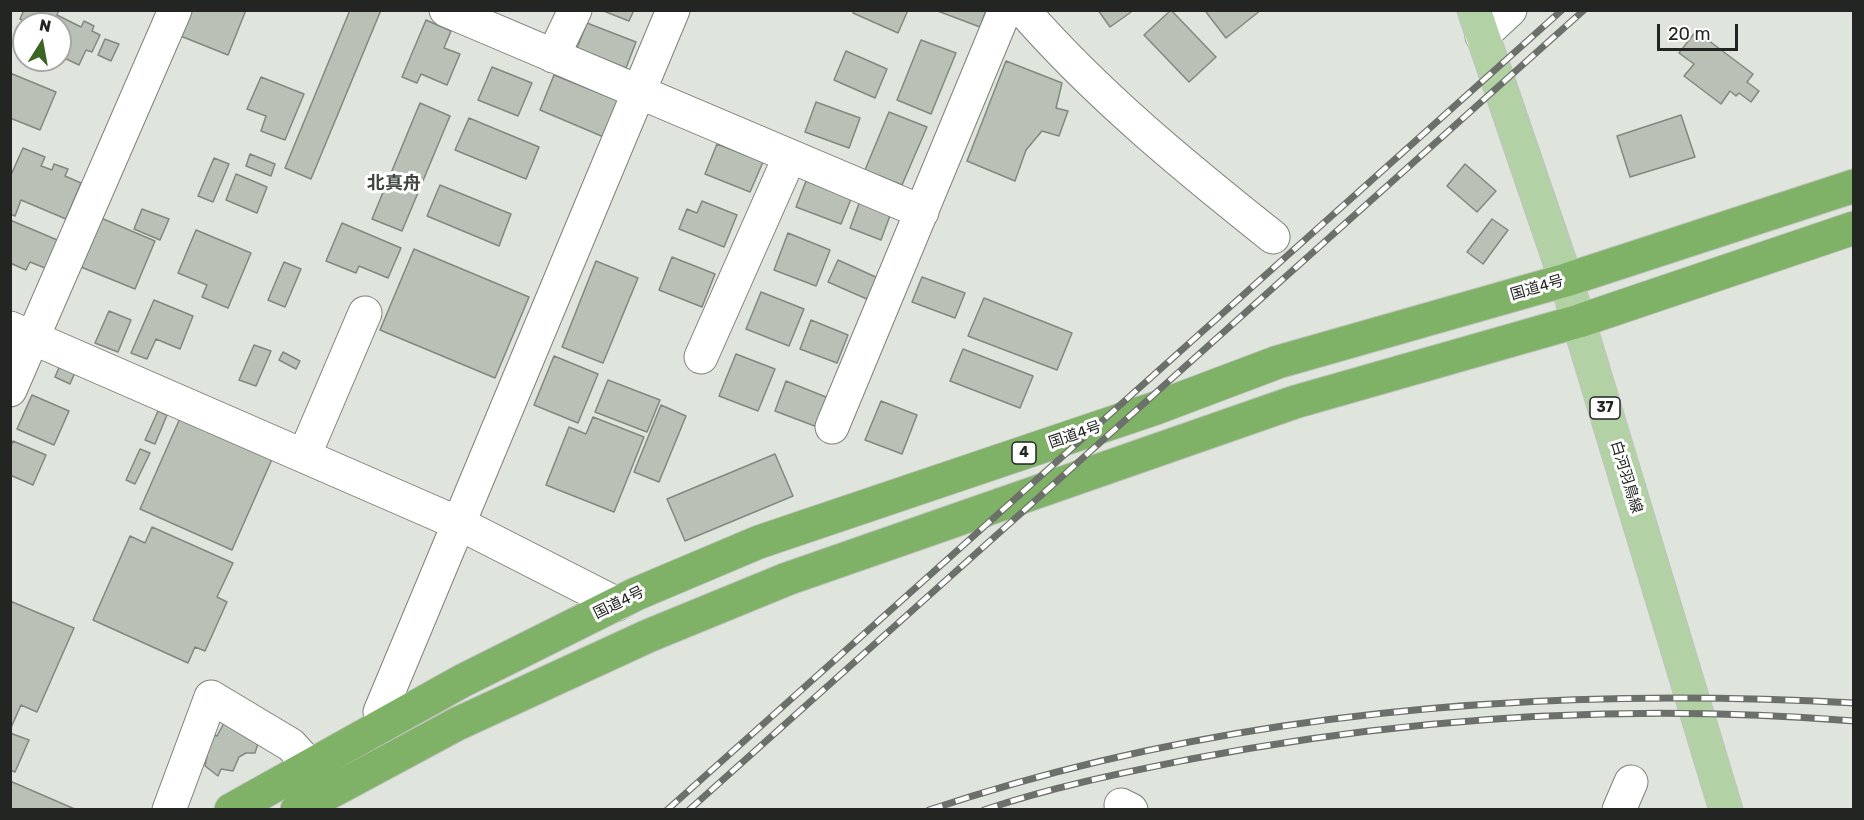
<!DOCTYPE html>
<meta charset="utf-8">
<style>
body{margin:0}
#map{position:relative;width:1864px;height:820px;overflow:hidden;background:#dfe5dc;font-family:Rubik,sans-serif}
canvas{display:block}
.frame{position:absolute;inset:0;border:12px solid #222521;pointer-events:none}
.north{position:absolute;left:12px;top:12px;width:60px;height:60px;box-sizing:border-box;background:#fff;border:2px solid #a7a8a6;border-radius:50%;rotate:11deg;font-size:16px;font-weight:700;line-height:24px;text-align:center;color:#222521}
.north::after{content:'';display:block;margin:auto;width:21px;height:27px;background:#3a6522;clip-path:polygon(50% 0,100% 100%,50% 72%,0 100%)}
.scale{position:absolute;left:1657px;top:24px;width:81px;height:27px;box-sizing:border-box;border:3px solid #222521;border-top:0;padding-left:8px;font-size:18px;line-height:21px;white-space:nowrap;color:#222521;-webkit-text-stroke:4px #fff;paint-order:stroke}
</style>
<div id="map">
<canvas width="1864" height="820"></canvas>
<div class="frame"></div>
<div class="north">N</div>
<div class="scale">20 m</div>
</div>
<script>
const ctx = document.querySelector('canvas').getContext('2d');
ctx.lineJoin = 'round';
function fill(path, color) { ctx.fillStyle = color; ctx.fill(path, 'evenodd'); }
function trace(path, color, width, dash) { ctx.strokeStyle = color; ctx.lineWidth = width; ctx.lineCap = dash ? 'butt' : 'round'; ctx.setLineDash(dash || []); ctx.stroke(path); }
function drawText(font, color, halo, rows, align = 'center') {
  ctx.font = font + ' Rubik,"Noto Sans JP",sans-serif'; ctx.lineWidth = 6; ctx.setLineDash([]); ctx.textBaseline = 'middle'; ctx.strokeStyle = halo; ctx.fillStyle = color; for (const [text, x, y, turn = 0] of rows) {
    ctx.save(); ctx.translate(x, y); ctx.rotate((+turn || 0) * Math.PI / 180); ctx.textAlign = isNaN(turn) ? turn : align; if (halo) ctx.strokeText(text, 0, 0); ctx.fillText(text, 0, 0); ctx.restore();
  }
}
const building = new Path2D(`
 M24,10H59L57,15L81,27L84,21L94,26L92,31L100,35L92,52L86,50L79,65L60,56V24H30L20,19Z
 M188,10H246L228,55L178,35Z
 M350,10H381L311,179L285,168Z
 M601,10H634L629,21Z
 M855,10H908L898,33L853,13Z
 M935,10H986L980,27Z
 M1098,10H1134L1110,27Z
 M1171,10L1216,57L1189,82L1144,35Z
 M1208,10H1261L1226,38L1206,12Z
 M426,20L451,31L444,48L460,54L447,85L421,74L417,83L402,77Z
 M587,23L636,42L626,68L577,48Z
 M1696,31L1753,74L1747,82L1759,91L1751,102L1739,93L1736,96L1730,91L1721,104L1684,76L1694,64L1679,53Z
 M105,39L119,44L111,61L98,55Z
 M921,40L956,53L931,114L897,100Z
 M846,51L887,69L875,98L834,80Z
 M1006,61L1062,83L1056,108L1068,111L1059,136L1042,131L1026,150L1015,181L967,161Z
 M492,67L532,83L518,116L478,100Z
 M10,73L56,92L40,130L10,118Z
 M554,75L621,102L606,138L540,110Z
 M261,77L304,94L285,140L261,131L266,116L247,109Z
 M816,102L860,118L849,148L805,132Z
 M420,103L450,116L402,231L372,219Z
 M889,112L927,127L902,185L865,170Z
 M1681,115L1695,157L1630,177L1617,136Z
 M469,118L539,147L526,179L455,150Z
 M717,144L763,162L750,192L705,174Z
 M23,148L45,157L41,166L52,170L54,164L68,169L65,176L81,183L66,219L21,200L15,216L10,214V177Z
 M250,154L275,164L271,176L246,166Z
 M214,158L229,164L213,202L198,196Z
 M1465,164L1496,191L1477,212L1447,186Z
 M236,174L267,187L257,213L226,200Z
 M806,181L851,199L841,224L796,207Z
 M440,185L511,214L499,246L427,216Z
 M702,201L737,215L724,247L679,229L687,209L697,213Z
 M860,201L891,213L881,240L850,228Z
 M142,209L169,219L160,240L134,229Z
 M101,218L155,241L135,289L81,267Z
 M1492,219L1508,230L1483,264L1467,252Z
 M10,220L62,242L50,270L30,262L26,270L10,263Z
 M342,223L401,248L388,278L359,266L356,273L326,261Z
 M196,230L251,253L228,308L202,297L207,285L178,273Z
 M788,233L830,250L816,286L774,270Z
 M414,249L529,297L495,378L380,330Z
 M672,257L715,274L702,307L659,290Z
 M838,260L878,278L869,300L828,282Z
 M596,261L638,278L603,363L562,347Z
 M284,262L301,269L285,307L268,300Z
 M922,277L965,293L955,318L912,302Z
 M761,292L804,309L789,346L746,329Z
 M984,298L1072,333L1057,370L968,336Z
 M154,300L193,316L180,349L156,339L147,359L131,353Z
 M109,311L131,320L118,352L95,343Z
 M811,320L848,335L837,363L800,349Z
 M254,345L271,351L256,386L239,380Z
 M963,349L1033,376L1020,408L950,381Z
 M283,352L300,361L296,369L279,360Z
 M736,354L775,369L758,411L719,396Z
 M554,356L598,374L578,423L534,405Z
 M61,363L76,370L70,384L55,377Z
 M608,380L660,400L647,432L595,412Z
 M786,381L831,399L820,428L775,411Z
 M32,395L69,411L54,445L17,429Z
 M881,401L917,415L902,454L865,440Z
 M661,405L686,416L659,482L634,472Z
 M158,411L167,415L155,444L145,440Z
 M181,416L273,457L232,550L140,509Z
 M593,417L644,437L614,512L546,485L569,427L586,434Z
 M13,441L46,455L33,485L10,475V448Z
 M140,449L150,453L135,484L126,480Z
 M775,454L793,496L685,541L667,499Z
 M152,527L233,563L217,597L227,602L205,651L195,647L188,663L93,620L130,536L145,543Z
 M10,601L74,628L37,712L21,705L10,730Z
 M224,723L259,740L255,753H246L239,757L233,771L221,769L218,776L205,766L211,734L217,736Z
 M10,733L29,740L15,772L10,770Z
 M10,781L77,810H10Z`);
fill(building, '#b9c0b6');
trace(building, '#828880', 1.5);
const minor = new Path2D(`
 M446,10L922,212
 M1023,10C1097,95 1185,167 1273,237
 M1482,36L1510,10
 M553,56L575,10
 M10,328L460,524L617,604
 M701,357L790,156
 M10,390L175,10
 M832,427L1005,10
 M304,456L365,313
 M383,724L380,712L673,10
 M1121,805L1131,810
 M169,810L211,697L291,745L310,766
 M1619,810L1631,782`);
const major = new Path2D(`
 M1474,10L1566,280L1726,810`);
const highway = new Path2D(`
 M231,810L462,681L636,594L759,542L1156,408L1278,362L1566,280L1854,186
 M297,810L457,724L648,636L787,579L1295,402L1579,321L1854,228`);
trace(minor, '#7c8279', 35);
trace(major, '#c1c2c1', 35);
trace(highway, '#c1c2c1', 35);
trace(minor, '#fff', 33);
trace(major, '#b2d1a4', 33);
trace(highway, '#7fb267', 33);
const rail = new Path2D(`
 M667,810L1562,10
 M689,810L1584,10
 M929,810C1224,711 1545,686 1854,703
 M984,810C1051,787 1122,773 1191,759C1408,717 1633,703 1854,721`);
trace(rail, '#6c706a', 7);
trace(rail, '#fff', 4.5, [14]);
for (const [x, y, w] of [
 [1605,408,30],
 [1024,453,24]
]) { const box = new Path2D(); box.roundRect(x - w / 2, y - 11, w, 22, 4.5); ctx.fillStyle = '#fff'; ctx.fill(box); trace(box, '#222521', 1.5); }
drawText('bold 14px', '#222521', null, [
 ["37",1605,408],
 ["4",1024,453]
]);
drawText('15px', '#222521', '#fff', [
 ["国道4号",1537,288,-16],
 ["国道4号",1075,435,-19],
 ["白河羽鳥線",1626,477,73],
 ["国道4号",619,603,-26]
]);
drawText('bold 18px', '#3f443d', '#fff', [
 ["北真舟",394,184]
]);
</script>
